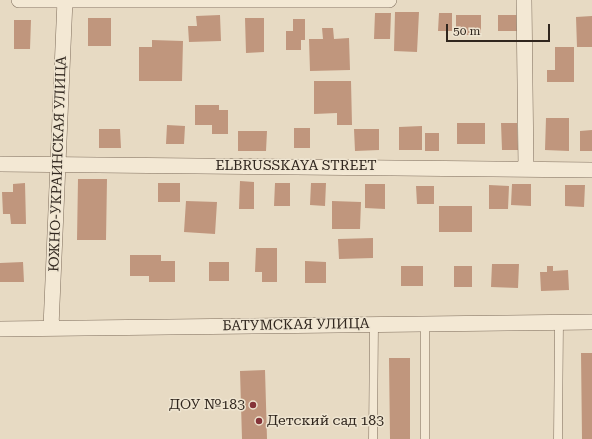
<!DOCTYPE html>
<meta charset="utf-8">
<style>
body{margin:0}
#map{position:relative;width:592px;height:439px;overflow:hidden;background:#e7dac3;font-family:"Roboto Serif",serif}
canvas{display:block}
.scale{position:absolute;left:446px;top:24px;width:104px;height:18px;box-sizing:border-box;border:2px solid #30261e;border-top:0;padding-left:5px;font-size:12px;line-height:14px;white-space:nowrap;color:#30261e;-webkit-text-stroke:3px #efe5d1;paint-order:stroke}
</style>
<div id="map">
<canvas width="592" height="439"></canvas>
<div class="scale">50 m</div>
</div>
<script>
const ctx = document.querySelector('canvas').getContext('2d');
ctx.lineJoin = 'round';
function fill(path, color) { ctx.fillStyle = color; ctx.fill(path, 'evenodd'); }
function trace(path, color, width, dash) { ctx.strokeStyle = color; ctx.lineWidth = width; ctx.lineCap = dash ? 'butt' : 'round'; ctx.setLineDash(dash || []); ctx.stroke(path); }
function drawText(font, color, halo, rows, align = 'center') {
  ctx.font = font + ' "Roboto Serif",serif'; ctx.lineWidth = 3; ctx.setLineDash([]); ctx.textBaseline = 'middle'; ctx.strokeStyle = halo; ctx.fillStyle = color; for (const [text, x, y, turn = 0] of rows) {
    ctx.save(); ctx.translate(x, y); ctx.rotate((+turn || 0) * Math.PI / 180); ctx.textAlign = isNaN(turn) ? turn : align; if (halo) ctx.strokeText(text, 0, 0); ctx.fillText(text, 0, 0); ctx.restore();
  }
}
fill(new Path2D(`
 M395,12H419L417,52L394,51Z
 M375,13H391L390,39H374Z
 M439,13H452V31H438Z
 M220,15L221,41L189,42L188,26H197L196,16Z
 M456,15H481V35H456Z
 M498,15H517V31H498Z
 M592,16V47H577L576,17Z
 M88,18H111V46H88Z
 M245,18H264V52L246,53Z
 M293,19H305V40H301V50H286V31H293Z
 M14,20H31L30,49H14Z
 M322,28H333L334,39L349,38L350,70L310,71L309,39H323Z
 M152,40L183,41L182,81H139V47H152Z
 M555,47H574V82H547V70H555Z
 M314,81H351L352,125H337V113L314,114Z
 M195,105H219V110H228V134H212V125H195Z
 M546,118H569V151L545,150Z
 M457,123H485V144H457Z
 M501,123H517L518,150H502Z
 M167,125L185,126L184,144H166Z
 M422,126V150H399V127Z
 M294,128H310V148H294Z
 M99,129H120L121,148H99Z
 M354,129H379V150L355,151Z
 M592,130V151H580V131Z
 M238,131H267L266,151H238Z
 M425,133H439V151H425Z
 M78,179H107L106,240H77Z
 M240,181L254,182V209H239Z
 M25,183L26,224H11L10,214H3L2,192H13V184Z
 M158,183H180V202H158Z
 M275,183H290V206H274Z
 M311,183H326L325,206L310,205Z
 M365,184H385V209L365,208Z
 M512,184H531V206L511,205Z
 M489,185L509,186L508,209H489Z
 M565,185H585L584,207L565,206Z
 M416,186H434V204H417Z
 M186,201L217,202L215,234L184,232Z
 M332,201L361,202L360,229H332Z
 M439,206H472V232H439Z
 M373,238V258L339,259L338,239Z
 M256,248H277V282H262V272H255Z
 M130,255H161V261H175V282H149V276H130Z
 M305,261L326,262V283H305Z
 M23,262L24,282H0V263Z
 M209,262H229V281H209Z
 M492,264H519L518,288L491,287Z
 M401,266H423V286H401Z
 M454,266H472V287H454Z
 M547,266H553V271L568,270L569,290L541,291L540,272H547Z
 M581,353H592V439H582Z
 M389,358H410V439H390Z
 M265,370L267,439H242L240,371Z`), '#c0967d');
const lane = new Path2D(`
 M425,323V439
 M373,439L374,324
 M558,439L559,322`);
const street = new Path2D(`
 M19,0H389
 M524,0L526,168
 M0,164L592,170
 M51,327L65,0
 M0,329L592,322`);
trace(lane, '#7e6d5c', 9);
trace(street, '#7e6d5c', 16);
trace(lane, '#f3e8d4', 8);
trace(street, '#f3e8d4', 15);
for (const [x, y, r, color] of [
 [253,405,4,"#853439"],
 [259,421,4,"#853439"]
]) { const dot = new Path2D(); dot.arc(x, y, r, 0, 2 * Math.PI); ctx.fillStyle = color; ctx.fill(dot); trace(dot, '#efe5d1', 1.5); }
drawText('14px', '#30261e', '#efe5d1', [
 ["ЮЖНО-УКРАИНСКАЯ УЛИЦА",58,164,-88],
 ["ELBRUSSKAYA STREET",296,166],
 ["БАТУМСКАЯ УЛИЦА",296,325,-1]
]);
drawText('14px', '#30261e', '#efe5d1', [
 ["ДОУ №183",245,405],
 ["Детский сад 183",267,421,"left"]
], 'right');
</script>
